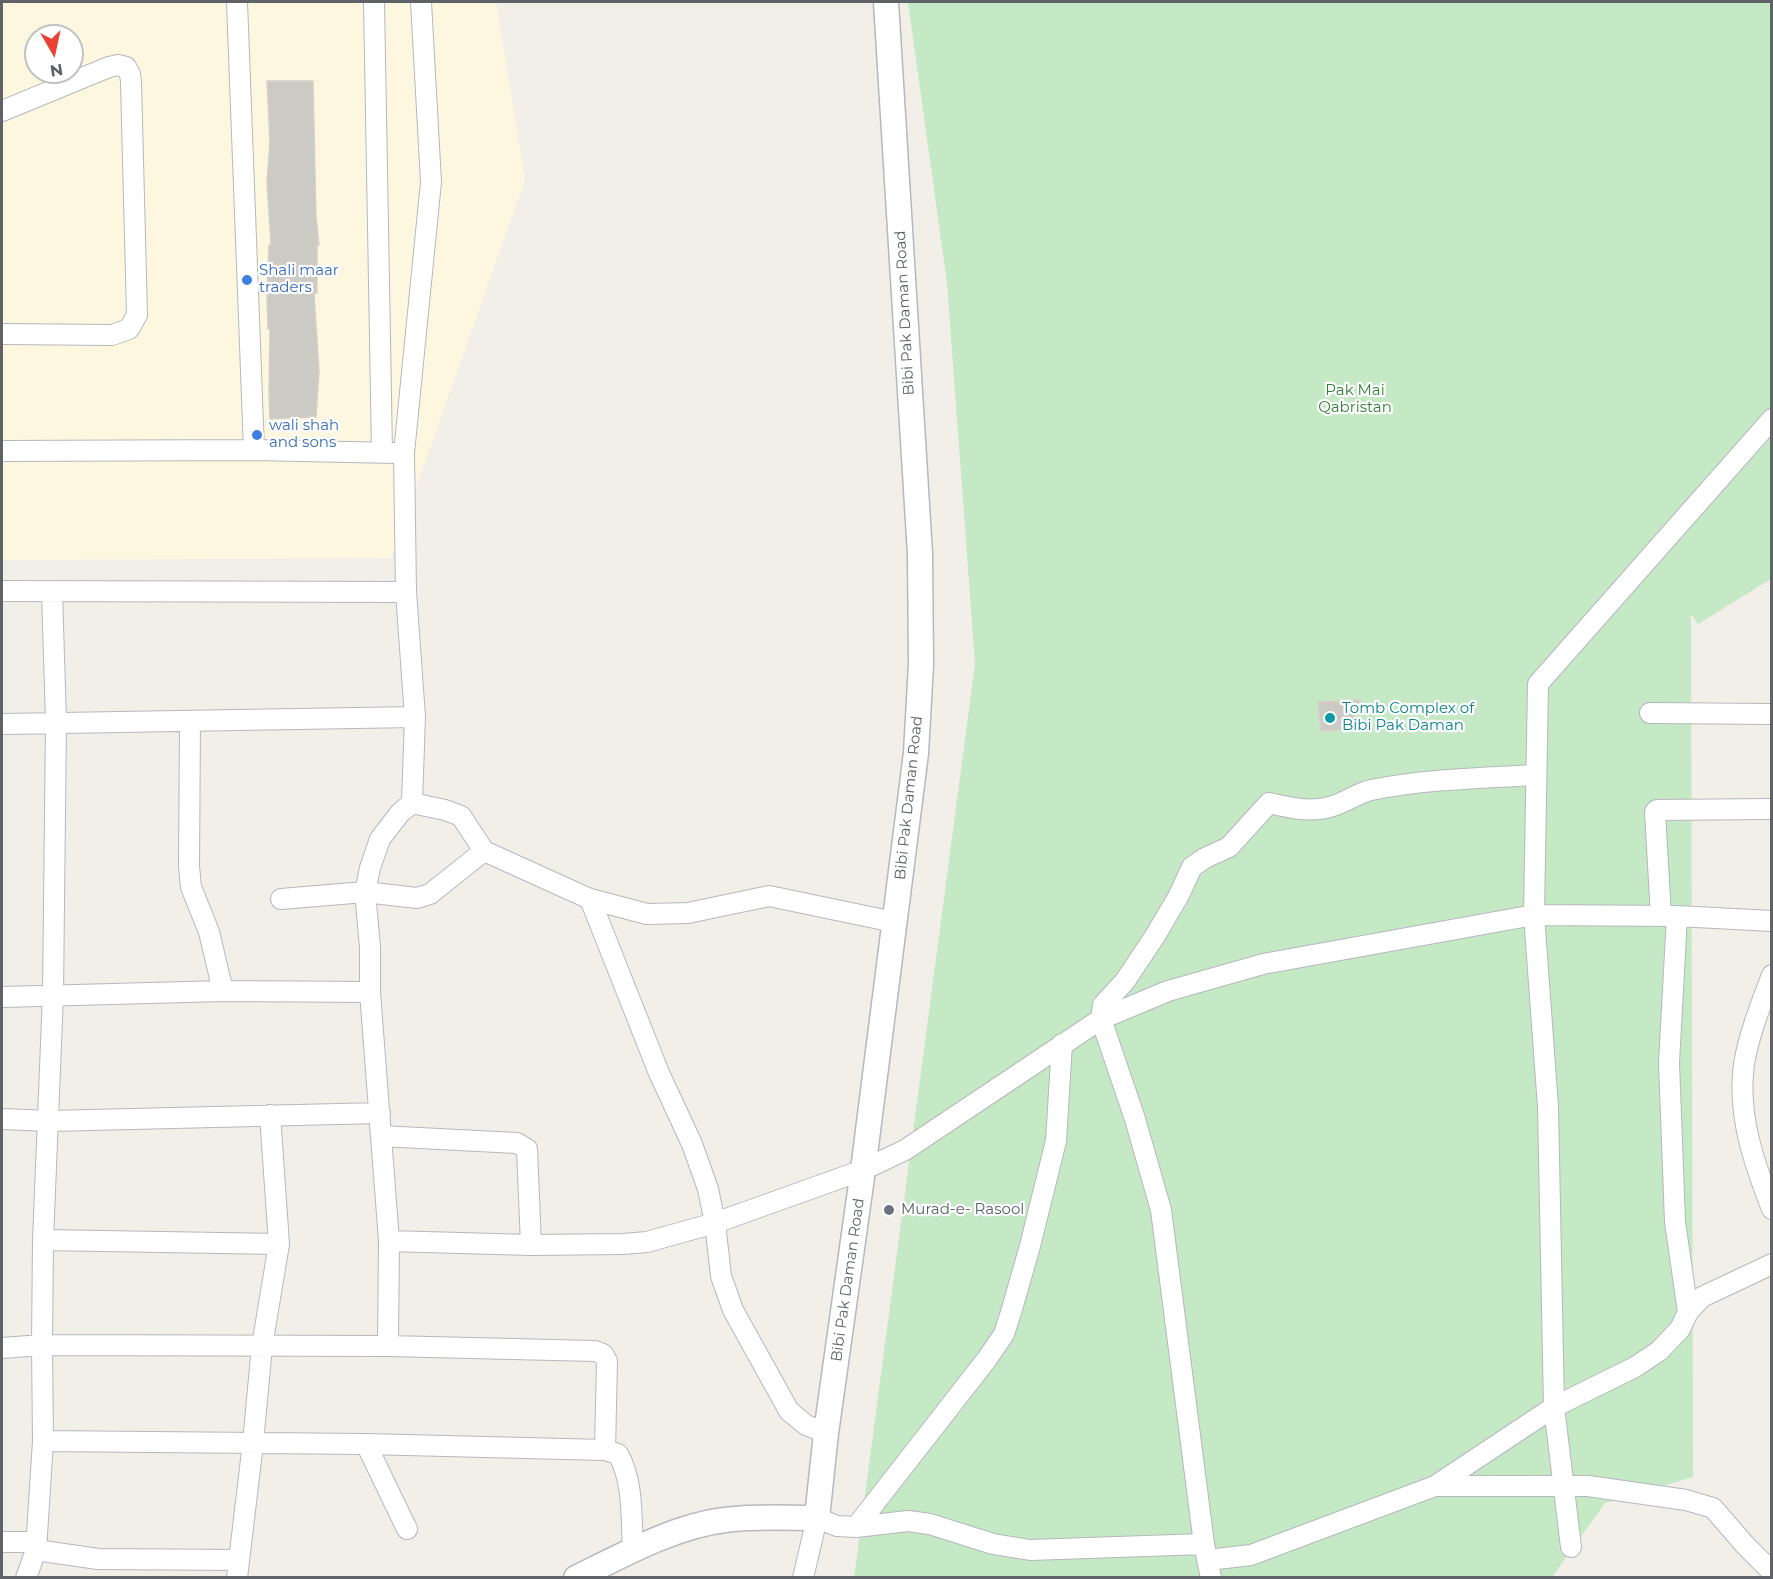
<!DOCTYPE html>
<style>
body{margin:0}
#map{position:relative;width:1773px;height:1579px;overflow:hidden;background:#f1efe8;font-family:Montserrat,sans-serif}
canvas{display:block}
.frame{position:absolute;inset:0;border:3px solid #5f6368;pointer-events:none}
.north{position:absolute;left:24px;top:24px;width:60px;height:60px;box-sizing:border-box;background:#fff;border:2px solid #bfc1c3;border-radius:50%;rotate:171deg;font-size:16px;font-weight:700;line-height:24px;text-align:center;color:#5f6368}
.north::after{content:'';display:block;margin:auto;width:21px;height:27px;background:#ea4335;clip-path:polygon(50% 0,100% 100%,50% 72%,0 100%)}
</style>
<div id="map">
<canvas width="1773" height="1579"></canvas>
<div class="frame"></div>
<div class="north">N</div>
</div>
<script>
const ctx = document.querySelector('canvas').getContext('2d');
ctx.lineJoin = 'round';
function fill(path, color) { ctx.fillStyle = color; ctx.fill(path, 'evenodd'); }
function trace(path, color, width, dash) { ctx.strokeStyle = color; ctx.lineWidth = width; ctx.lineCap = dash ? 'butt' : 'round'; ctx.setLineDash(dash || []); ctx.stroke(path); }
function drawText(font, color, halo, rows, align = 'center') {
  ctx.font = font + ' Montserrat,sans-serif'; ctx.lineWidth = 4.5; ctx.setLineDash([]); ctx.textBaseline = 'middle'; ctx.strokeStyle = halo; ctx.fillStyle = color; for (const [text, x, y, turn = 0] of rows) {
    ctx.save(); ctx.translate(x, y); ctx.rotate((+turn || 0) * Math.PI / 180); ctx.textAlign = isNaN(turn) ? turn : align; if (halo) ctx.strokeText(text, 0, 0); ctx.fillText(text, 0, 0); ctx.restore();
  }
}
fill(new Path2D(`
 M2,2H496L525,180L391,558L2,560ZM36,36H72V72H36Z`), '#fef7e0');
fill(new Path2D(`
 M908,2H1771V579L1698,624L1691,614L1693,1477L1605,1503L1552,1577L854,1578L975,664L947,283Z`), '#c5e8c5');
const building = new Path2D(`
 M267,81H313L316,217L319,245H317V293H314L319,371L316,417L270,419L269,393L270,329H268L267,297L269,245H271L267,182L270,142Z
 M1360,700L1361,713H1354L1355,729L1321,731L1318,702Z`);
fill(building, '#cccac5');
trace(building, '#d6d1c6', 1.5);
const minor = new Path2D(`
 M237,2L254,450
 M374,2L382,452
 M2,111L109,67L118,65L126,67L130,74L131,82L137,315L129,329L112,335L2,334
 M2,451L254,450L396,453
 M2,591L406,592
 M1650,713L1772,714
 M190,722L189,866L191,887L209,932L223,991
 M2,724L415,717
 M412,803L445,810L461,816L484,851L590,899L647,914L688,913L769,896L894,922
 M281,899L365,892L417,898L430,894L484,851
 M590,899L659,1073L692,1144L708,1189L715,1223L721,1276L733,1310L789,1411L806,1425L826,1433
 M1661,916L1655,812L1657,810L1772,809
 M1677,916L1669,1063L1675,1222L1688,1312
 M1772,975C1761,1004 1749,1034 1744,1064C1737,1115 1754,1163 1772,1209
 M2,997L223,991L370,992
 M2,1119L49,1121L380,1113
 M381,1136L517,1143L527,1149L531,1245
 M43,1240L279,1244
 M389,1241L531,1245L623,1244L647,1242L715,1223L863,1170L905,1150L1101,1019L1168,991L1263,964L1534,915L1677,916L1772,921
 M388,1346L389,1241L370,992V947L365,892L370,868L380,839L400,813L412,803L415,717L406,592L404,453L431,182L421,2
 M2,1348L42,1345L388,1346L595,1351L603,1354L607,1361L605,1450
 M43,1441L366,1444L605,1450L618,1454C634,1482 631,1519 633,1550
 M366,1444L407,1529
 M1435,1486H1588L1686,1500L1713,1508L1745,1545L1772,1572
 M856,1527L987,1359L1004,1334L1012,1309L1030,1246L1056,1141L1062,1044
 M2,1542H37
 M1571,1547L1554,1407L1548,1107L1534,915L1538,684L1772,419
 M36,1550L98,1559L239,1560
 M1208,1560L1251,1555L1435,1486L1554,1407L1635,1367L1659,1351L1680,1329L1688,1312L1702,1297L1772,1264
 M26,1578L36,1550L43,1441L42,1345L43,1240L53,995L56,722L52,591
 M237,1578L253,1443L262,1346L279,1244L270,1115
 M803,1578L817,1518L837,1526L856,1527L908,1521L930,1524L993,1544L1030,1550L1204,1544
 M1211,1578L1204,1544L1161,1210L1135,1119L1101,1019L1103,1005L1125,981L1155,936L1178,897L1192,867L1205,858L1229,847L1269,803C1290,808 1312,813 1333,806C1346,802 1358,793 1371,790C1425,779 1481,778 1536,775`);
const tertiary = new Path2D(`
 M576,1578C621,1556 674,1526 725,1520C755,1516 786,1518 817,1518L826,1433L863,1170L916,753L921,664L920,554L886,2`);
trace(minor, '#b5b8bc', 22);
trace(tertiary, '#b5b8bc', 27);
trace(minor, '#fff', 20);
trace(tertiary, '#fff', 24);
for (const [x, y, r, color] of [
 [247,280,6,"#3f7fe0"],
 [257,435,6,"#3f7fe0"],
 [1330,718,6,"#0f9aa8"],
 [889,1210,6,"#6b7280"]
]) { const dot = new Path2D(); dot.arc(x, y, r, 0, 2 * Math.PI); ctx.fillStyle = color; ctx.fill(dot); trace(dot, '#fff', 2); }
drawText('15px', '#366cbe', '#fff', [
 ["Shali maar",259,271],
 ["traders",259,288],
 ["wali shah",269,426],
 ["and sons",269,443]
], 'left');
drawText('15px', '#5f6368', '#fff', [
 ["Bibi Pak Daman Road",905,313,-93],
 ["Bibi Pak Daman Road",909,798,-84],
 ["Bibi Pak Daman Road",848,1280,-82]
]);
drawText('15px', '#348238', '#fff', [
 ["Pak Mai",1355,391],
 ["Qabristan",1355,408]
]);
drawText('15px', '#0d838f', '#fff', [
 ["Tomb Complex of",1342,709],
 ["Bibi Pak Daman",1342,726]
], 'left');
drawText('15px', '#5b616d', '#fff', [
 ["Murad-e- Rasool",901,1210]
], 'left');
</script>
